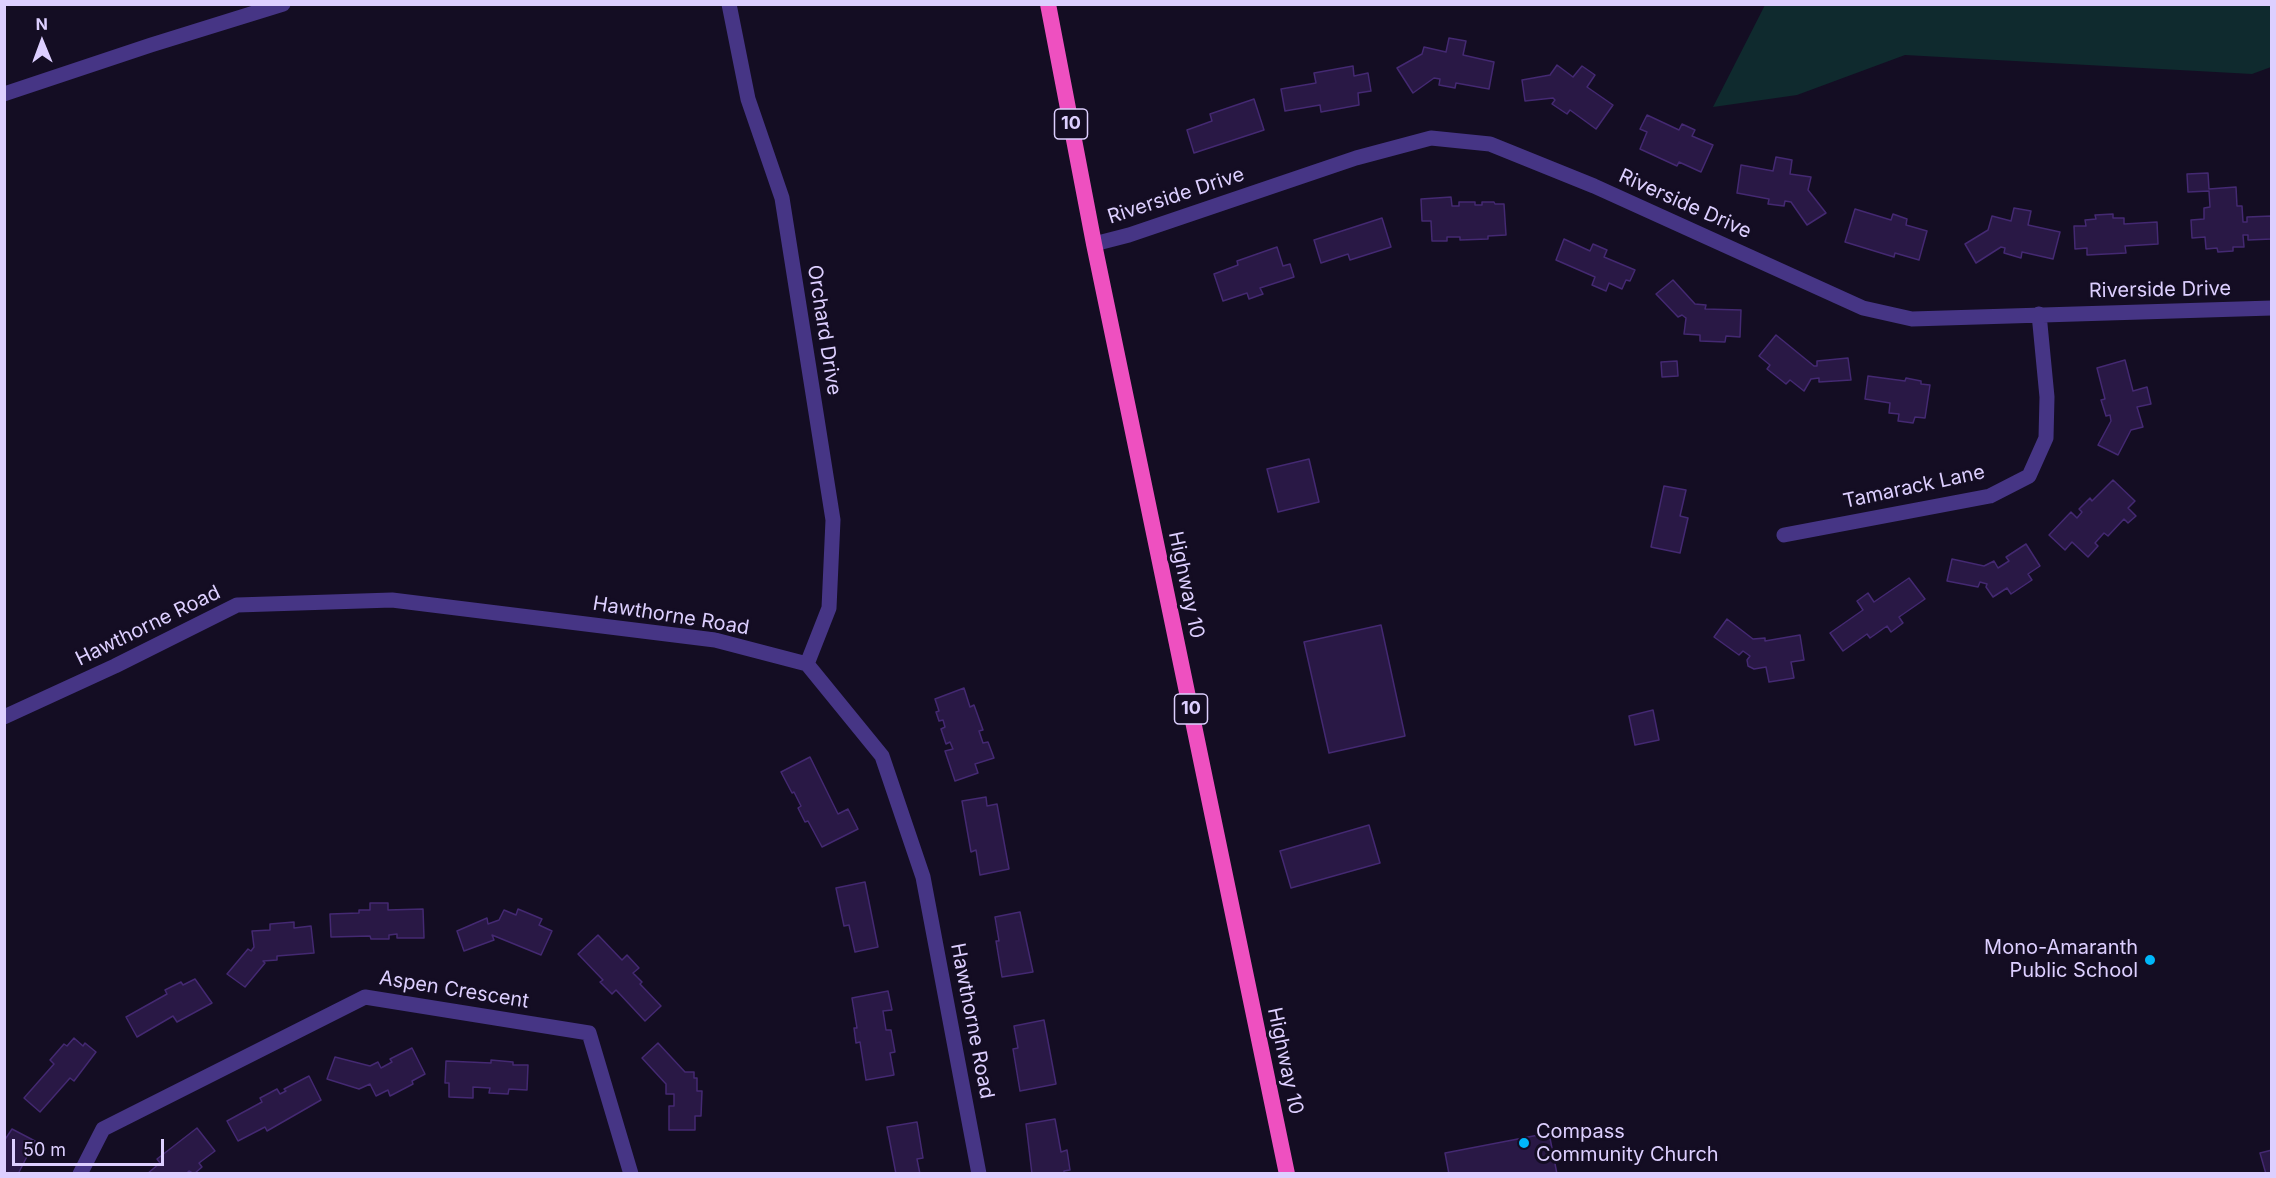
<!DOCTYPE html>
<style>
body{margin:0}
#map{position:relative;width:2276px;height:1178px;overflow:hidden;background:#140d23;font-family:Inter,sans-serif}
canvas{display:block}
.frame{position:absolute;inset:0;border:6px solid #ddcfff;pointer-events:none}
.north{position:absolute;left:12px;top:12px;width:60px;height:60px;-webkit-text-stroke:4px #140d23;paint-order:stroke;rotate:359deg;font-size:16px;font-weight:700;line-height:24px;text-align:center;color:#ddcfff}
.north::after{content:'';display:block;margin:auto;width:21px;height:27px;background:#ddcfff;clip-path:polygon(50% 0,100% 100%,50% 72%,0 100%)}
.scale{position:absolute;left:12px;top:1139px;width:152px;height:27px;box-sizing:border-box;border:3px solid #ddcfff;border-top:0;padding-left:8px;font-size:18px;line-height:21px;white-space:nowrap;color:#ddcfff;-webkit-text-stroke:4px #140d23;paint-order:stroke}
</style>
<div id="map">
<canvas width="2276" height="1178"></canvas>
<div class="frame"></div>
<div class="north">N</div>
<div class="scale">50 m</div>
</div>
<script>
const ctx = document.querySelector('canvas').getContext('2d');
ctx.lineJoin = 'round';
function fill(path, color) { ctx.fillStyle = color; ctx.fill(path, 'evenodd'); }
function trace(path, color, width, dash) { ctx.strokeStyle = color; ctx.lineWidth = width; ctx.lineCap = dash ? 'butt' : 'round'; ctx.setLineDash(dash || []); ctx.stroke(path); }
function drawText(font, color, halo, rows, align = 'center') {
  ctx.font = font + ' Inter,sans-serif'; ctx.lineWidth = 6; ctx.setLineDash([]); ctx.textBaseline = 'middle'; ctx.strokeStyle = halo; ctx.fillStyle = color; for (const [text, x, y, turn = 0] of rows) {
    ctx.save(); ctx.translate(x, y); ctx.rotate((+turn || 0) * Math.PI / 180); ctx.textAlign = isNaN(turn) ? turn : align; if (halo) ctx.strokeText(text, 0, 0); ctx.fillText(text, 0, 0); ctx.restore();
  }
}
fill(new Path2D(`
 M1765,5H2271V67L2252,74L1905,55L1797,95L1713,107Z`), '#0f2a2e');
const building = new Path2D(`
 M1449,38L1466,41L1463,55L1494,62L1489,89L1456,83L1455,88L1439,85L1440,79L1434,78L1413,93L1397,68L1422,54L1424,47L1446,52Z
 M1557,65L1573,77L1582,66L1595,75L1587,87L1613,105L1596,129L1570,110L1567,114L1552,104L1555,100L1553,98L1525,101L1522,80L1550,75Z
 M1353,66L1354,76L1368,73L1371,91L1358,93L1359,105L1321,112L1320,105L1285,111L1281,89L1316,83L1314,73Z
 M1254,99L1264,130L1194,153L1187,130L1212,121L1210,114Z
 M1647,115L1679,130L1682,124L1695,130L1692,136L1713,145L1701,172L1679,162L1677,166L1640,149L1647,132L1640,129Z
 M1776,157L1792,160L1790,174L1811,177L1808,190L1826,213L1807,225L1791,202L1785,201L1784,206L1768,204L1769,199L1737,193L1741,165L1773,171Z
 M2208,173L2209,189L2236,187L2237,206H2242L2243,222H2247V217L2272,216V239L2248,240V235H2243L2244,247H2233V251L2218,252L2217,248L2206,249L2205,237L2192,238L2191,220L2204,219V208L2210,207L2209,191L2188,192L2187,174Z
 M1451,197L1452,206H1459V202H1475V205H1482V202H1494L1495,204H1504L1506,235L1488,236V239L1460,240V237H1447V241H1432L1431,221H1422L1421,199Z
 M2014,208L2031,211L2028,225L2060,232L2053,259L2022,252L2021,258L2004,253L2005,248L2001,247L1976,263L1965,244L1988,230L1992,216L2011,221Z
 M1855,209L1891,220L1893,214L1907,219L1906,225L1927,231L1919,260L1895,253L1894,257L1845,242Z
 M2113,214V218H2124V224L2157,222L2158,244L2125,246L2126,253L2087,255V248L2075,249L2074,226H2086L2085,220L2096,219L2095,215Z
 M1382,218L1391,247L1350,260L1348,254L1321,263L1314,240Z
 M1564,239L1590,251L1593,244L1607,250L1604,257L1635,270L1630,281L1626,280L1622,289L1609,283L1606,291L1592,285L1595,277L1556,260Z
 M1277,247L1283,266L1290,264L1294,277L1260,288L1263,294L1249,299L1247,293L1223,301L1214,274L1238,265L1237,261Z
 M1673,280L1695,304L1706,305L1705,309L1741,310L1740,337L1726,336L1725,342L1700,341V335L1684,334L1686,318L1682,315L1678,317L1656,294Z
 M1776,335L1814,366H1817V361L1848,358L1851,380L1819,382V378L1811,379L1804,391L1790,380L1786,384L1767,369L1770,365L1759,356Z
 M2125,360L2133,391L2147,387L2151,404L2137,407L2143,427L2131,430L2118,455L2098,445L2111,421L2110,415L2106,416L2101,400L2105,399L2097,368Z
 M1677,361L1678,376L1662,377L1661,362Z
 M1868,376L1905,381L1906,378L1921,381V384L1930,385L1925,418L1915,417L1913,423L1898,421L1899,414L1889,413L1890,403L1865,399Z
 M1309,459L1319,502L1278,512L1267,469Z
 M2113,480L2135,501L2128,508L2136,516L2128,523L2124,519L2108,536L2104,533L2095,543L2098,546L2088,557L2072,542L2065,550L2049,535L2071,512L2077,518L2082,512L2079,509L2090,498L2092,501Z
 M1664,486L1686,490L1680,516L1688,518L1680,553L1651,547Z
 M2026,544L2040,566L2028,574L2032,580L2011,594L2007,588L1993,597L1986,587L1987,584L1980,582L1978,587L1947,581L1952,559L1984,566L1994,561L1998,568L2009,561L2006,557Z
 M1909,578L1925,599L1899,617L1903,623L1891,632L1887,626L1870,638L1867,634L1843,651L1830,633L1863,610L1857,601L1868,593L1874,602Z
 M1727,619L1753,639L1765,638V641L1800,635L1804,660L1791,662L1794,678L1769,682L1766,667L1754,669L1748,666L1747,660L1750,656L1743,651L1739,655L1714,637Z
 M1381,625L1405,736L1329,753L1304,642Z
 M964,688L970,707L974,705L983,730L979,731L983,743L988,742L994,758L975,764L978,773L955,781L945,751L953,749L950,742L946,744L941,729L945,727L943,720L939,721L936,712L939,711L935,699Z
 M1653,710L1659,740L1635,745L1629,716Z
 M810,757L838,814L848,809L858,829L822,847L808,821L805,822L798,808L801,806L794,792L792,793L781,772Z
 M986,797L987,806L997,804L1009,869L980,875L976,850L971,852L962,801Z
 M1369,825L1380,863L1291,888L1280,851Z
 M865,882L878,947L855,952L849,925L844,926L836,888Z
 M370,903H388V910L423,909L424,938H397V934L389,935V939H371L370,936L331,937L330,914L359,913V910H370Z
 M518,909L542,919L539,925L552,931L541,955L492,935L494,940L464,951L457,931L487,918L488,924L499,920L504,910L516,915Z
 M1020,912L1033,972L1002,977L996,941H999L995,917Z
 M294,922V928L311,926L314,953L277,956V960L263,961L265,963L245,987L227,974L248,949L251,951L254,947L252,931L270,930V924Z
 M598,935L622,960L627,955L639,968L633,973L642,982L640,984L661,1006L645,1021L616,990L612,994L600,982L603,980L578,954Z
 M195,979L212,1003L177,1022L173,1016L137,1037L126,1017L167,994L165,990L181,982L183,985Z
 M888,991L892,1010L883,1011L886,1030H891L895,1052L890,1053L894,1075L866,1080L860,1042L856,1043L854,1028H857L852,998Z
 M1044,1020L1056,1084L1020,1091L1013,1049L1018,1048L1014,1026Z
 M74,1038L83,1046L85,1043L96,1052L74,1081L70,1078L40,1112L24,1098L54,1064L50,1060L64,1044L67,1046Z
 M658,1043L685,1072H694V1078H697V1091H702L701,1116H695V1130H669V1106H674V1094H666V1084L642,1058Z
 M412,1048L425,1074L412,1081L413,1084L390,1096L388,1090L376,1096L370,1084L359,1089L327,1079L335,1057L370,1066L378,1062L381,1068L392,1062L390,1059Z
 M491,1060L513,1062V1065H528L527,1090L509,1089L508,1094L489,1093L490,1088L473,1087V1098L449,1097V1083H445L446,1061L491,1063Z
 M309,1076L321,1100L267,1131L265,1127L238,1141L227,1121L262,1102L260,1098L277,1089L280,1094L286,1091L284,1089Z
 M1055,1119L1061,1152L1067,1150L1070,1170L1064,1171V1174H1032L1026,1124Z
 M917,1122L923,1158L917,1159L920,1174H896L887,1127Z
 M197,1128L215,1151L199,1163L202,1167L194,1174L189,1171L186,1174H147L160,1163L157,1159Z
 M12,1129L35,1141L18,1174H4V1141Z
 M1549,1133L1557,1174H1449L1445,1153Z
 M2272,1150V1174H2266L2260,1153Z`);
fill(building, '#291845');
trace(building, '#442972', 1.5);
trace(new Path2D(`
 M729,4L748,99L782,198L833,520L829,608L807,664
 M4,94L151,45L283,4
 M1094,244L1129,235L1356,158L1431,138L1490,144L1594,186L1863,308L1912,319L2272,308
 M1784,535L1990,496L2029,476L2046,438L2047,397L2039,314
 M4,717L115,666L237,605L392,600L715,640L807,664L882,756L923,877L979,1174
 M80,1174L103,1129L365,997L589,1033L631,1174`), '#463585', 15);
trace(new Path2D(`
 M1048,4L1094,244L1287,1174`), '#ee50c0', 16);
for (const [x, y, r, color] of [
 [2150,960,6,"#00b7fa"],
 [1524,1143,6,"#00b7fa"]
]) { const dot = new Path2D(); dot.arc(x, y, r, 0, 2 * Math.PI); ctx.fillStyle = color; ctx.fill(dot); trace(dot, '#140d23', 2); }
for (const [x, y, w] of [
 [1071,124,33],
 [1191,709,33]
]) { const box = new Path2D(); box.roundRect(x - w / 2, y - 15, w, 30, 4.5); ctx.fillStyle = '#140d23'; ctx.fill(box); trace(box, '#ddcfff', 1.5); }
drawText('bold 18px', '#ddcfff', null, [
 ["10",1071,124],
 ["10",1191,709]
]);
drawText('20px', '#ddcfff', '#140d23', [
 ["Riverside Drive",1176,196,-18],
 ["Riverside Drive",1685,204,24],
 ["Riverside Drive",2160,290,-1],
 ["Orchard Drive",824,330,81],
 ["Tamarack Lane",1914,487,-12],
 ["Highway 10",1186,585,78],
 ["Hawthorne Road",671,616,9],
 ["Hawthorne Road",148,626,-26],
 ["Aspen Crescent",454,990,9],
 ["Hawthorne Road",972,1021,79],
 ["Highway 10",1285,1061,78]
]);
drawText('20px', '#ddcfff', '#140d23', [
 ["Mono-Amaranth",2138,948],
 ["Public School",2138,971],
 ["Compass",1536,1132,"left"],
 ["Community Church",1536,1155,"left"]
], 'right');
</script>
